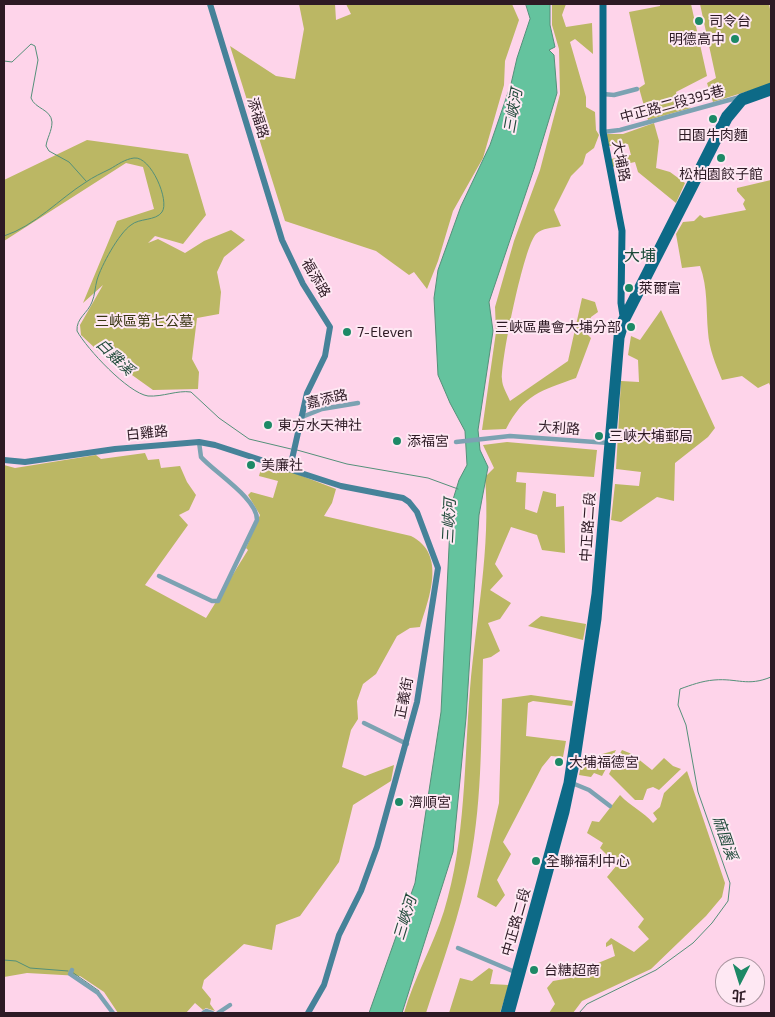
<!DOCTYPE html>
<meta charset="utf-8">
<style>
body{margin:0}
#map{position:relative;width:775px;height:1017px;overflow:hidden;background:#fed4ea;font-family:"Exo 2","Noto Sans TC",sans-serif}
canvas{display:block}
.frame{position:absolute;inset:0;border:5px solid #2d1a24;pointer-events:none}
.north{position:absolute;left:715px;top:957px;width:50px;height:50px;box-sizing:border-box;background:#fee8f3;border:1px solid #aa96a0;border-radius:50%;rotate:185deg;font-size:14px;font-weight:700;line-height:20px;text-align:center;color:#2d1a24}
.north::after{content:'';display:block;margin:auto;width:18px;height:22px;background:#1d8966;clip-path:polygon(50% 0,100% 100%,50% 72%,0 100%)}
</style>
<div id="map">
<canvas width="775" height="1017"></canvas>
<div class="frame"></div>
<div class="north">北</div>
</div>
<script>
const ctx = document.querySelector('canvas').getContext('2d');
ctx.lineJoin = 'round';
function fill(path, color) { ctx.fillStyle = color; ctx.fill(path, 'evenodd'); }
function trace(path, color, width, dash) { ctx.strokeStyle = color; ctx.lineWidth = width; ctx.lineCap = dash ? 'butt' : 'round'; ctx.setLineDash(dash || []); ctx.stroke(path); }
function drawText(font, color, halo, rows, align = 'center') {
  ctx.font = font + ' "Exo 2","Noto Sans TC",sans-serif'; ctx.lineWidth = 4; ctx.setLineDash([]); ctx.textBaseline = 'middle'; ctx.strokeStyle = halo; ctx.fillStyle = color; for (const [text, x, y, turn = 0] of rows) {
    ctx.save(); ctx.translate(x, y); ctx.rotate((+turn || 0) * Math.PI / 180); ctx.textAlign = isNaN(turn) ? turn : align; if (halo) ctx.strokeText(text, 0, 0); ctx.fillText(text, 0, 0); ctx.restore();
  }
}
fill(new Path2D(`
 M299,4H335L336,20L351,14L346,4H512L519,20L505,61L504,85L483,158L453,211L438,261L427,289L414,272L409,275L376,251L285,221L230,46L276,76L295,79L304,29Z
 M552,4H566L562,15L566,27L592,23L593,54L575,39L570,42L586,97V107L595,112L596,130L599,135L594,148L586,154L583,164L571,176L554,210L561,226C553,228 542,228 536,234C524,246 501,359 502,379C502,386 507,394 510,401L568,361L582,298L595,302L598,312L591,317L586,333L591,338L576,378C541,391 524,394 506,429L482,430L496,332L495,307L514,241L540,170L560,94L559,49L552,25Z
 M660,4H691L707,76L676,92L679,104L691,108L648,120L639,88L645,84L629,12L660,6Z
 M700,4H769L771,14V84L713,102L707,83L716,78Z
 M654,123L659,141L656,168L670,172L685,183L676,203L638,172L635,162L612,167L611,159L631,155L628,144L609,146L606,134H623Z
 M87,140L188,154L206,215L183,244L155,236L148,243L158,239L185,253L204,241L231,230L245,240L224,257L217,272L221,292L219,314L197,318L192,359L199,372L198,389L153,390L97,350L81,335L80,325L103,285L83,303L117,221L154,209L143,167L126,163L4,241V180Z
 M771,180V388L769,383L758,388L742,376L722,380C716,365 709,349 708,332C706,310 708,288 700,266L682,268L676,234L683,222L694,221L700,215L704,218L746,210L743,204L745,200L737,191V188Z
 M661,310L715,428L708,437L675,463L674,501L657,497L621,522L611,520L615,484L639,486L641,472L616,469L621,381L639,382L638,360L628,355L631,336L640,340Z
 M507,442L597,450L594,477L517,472L516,482L526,483L525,509L537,513L543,491L556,494V507L564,506L565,553L542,550L537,535L511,527L495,564L503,576L490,590L511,603L500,619L488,623L500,651L491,657L483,659C481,727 483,796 470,863C460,915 442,964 426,1013H404C414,978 433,946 444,911C466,840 464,762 470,689C476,618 491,548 485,477L494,468L483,445Z
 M145,453L148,460L159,459L161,468L180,466L187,482L196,495L189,510L179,515L188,525L145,585L206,618L248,550L246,548L260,515L248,495L251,492L273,498L278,481L259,476L262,465L289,471L336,489L332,503L324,516L411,536C447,554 429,598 420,627L410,628L397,636L376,674L363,684L357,701L358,719L351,730L342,767L365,776L394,765L391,781L353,805L339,862L300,916L276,925L272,950L244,944L204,980L202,988L211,999L210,1004L215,1011L206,1008L203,1010L195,1003L186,1013H118L104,992L80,976L27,973L4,977V465L15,468L96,455L101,459Z
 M541,616L586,624L583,640L528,626Z
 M531,695L573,701L572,706L533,701L528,703L526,736L566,741L563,757L551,756L542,767L503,842L511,854L497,880L505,895L496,907L477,897L499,803L502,699Z
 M616,750L602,776L594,773L591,777L579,775L582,760Z
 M622,750L632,754L652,770L664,758L673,766L681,769L659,790L653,787L647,789L643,800H635L609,774Z
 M687,771L725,883L722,897L706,916L651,969L582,1001L573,1013H549L555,1004L547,988L553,981L570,978L574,973L615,956L612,944L606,947V943L611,938L634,952L649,939L638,927L644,919L607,877L617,865L600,848L603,843L587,833L592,821L599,822L620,795C630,806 644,812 653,823L657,819L653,813L660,807L664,793Z
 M489,968L493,970L490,984L509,985L500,1013H449L460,978L472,981Z`), '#bbb764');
const water = new Path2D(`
 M526,4H550V25L555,47L549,50L554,55L557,93L534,169L489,302L493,331L478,430L480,450L488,467L479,515L466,718L453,852L402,1013H369L415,883L441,712L451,506L459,480L467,465L465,431L450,403L438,375L434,298L438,270L461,206L490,145L511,84L517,58L530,19Z`);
fill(water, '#64c39e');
trace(water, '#549079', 1);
trace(new Path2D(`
 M4,61L12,62L31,44L35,46L38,60L31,98C35,109 51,109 52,122C52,131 47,138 46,146L49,151L69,162L86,181
 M4,236C35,226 59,199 86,182C93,177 102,173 110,169C117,165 125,159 134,158C151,156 170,201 162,212C156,221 139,218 131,225C119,233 101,266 97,280C95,287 95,295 92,302C88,313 76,318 77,331C87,349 128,393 148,396C163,397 177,390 191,392L219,418L249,439L291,449
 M297,450L347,464L428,478L458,489
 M4,960L16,961L30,968L68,971
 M72,972L99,991
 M579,1013L587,1004L656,970L693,943L712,923L728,901L730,883L698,792L686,725L678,705L680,689C691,685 702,681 714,680C738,678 747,687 771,677`), '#549079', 1);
trace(new Path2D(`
 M603,94L614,95L637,89
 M603,132L620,130L740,97
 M302,417L322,409L358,403
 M456,442L510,436L609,443
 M159,576L212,601H218L257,520C258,499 214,472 201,457L199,442
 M364,723L407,744
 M572,783L589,790L610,806
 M458,948L515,972
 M72,970L70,974L98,993L113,1013
 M203,1013L206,1011L212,1013
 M218,1013L230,1005`), '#7ca2b2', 4.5);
trace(new Path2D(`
 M210,4L282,240L303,284L330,327L325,356L307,393L290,468
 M4,460L25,462L115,449L199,442L215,445L341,486L403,498L409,502L417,512L438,568L417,702L377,847L361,891L339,935L324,985L308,1013`), '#468299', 6);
trace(new Path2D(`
 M603,4V132L622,231L621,303L623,316
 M504,1013L567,783L595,594L618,326L725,115L741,97L771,86
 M511,1013L566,812L577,759L598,619L621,338L626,321L729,119L743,102L771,92`), '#0d6a87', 7);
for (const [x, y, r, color] of [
 [699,21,5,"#1d8966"],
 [735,39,5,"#1d8966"],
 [713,119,5,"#1d8966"],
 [721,158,5,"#1d8966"],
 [629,288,5,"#1d8966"],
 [631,327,5,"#1d8966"],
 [347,332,5,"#1d8966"],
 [268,425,5,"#1d8966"],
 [599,436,5,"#1d8966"],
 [397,441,5,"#1d8966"],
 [251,465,5,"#1d8966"],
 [559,762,5,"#1d8966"],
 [399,802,5,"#1d8966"],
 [536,861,5,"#1d8966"],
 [534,970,5,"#1d8966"]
]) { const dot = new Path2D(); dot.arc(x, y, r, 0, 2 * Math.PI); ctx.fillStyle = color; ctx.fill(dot); trace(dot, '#fee8f3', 2); }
drawText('14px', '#2d1a24', '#fee8f3', [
 ["司令台",709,21],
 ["明德高中",725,39,"right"],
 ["田園牛肉麵",713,135,"center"],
 ["松柏園餃子館",721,174,"center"],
 ["萊爾富",639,288],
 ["三峽區農會大埔分部",621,327,"right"],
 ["7-Eleven",357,332],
 ["東方水天神社",278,425],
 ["三峽大埔郵局",609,436],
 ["添福宮",407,441],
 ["美廉社",261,465],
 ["大埔福德宮",569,762],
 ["濟順宮",409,802],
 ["全聯福利中心",546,861],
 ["台糖超商",544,970]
], 'left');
drawText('14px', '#2d1a24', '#fee8f3', [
 ["中正路二段395巷",672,104,-15],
 ["添福路",258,118,73],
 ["大埔路",621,161,79],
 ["福添路",316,278,60],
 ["嘉添路",327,399,-13],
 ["大利路",559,428,4],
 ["白雞路",147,433,-6],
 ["中正路二段",588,527,-86],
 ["正義街",404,698,-79],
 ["中正路二段",516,922,-74]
]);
drawText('14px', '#383612', '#fee8f3', [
 ["三峽區第七公墓",144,321]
]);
drawText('italic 15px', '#214b3b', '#fee8f3', [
 ["三峽河",513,111,-80],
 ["白雞溪",115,357,44],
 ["三峽河",449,521,-87],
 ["麻園溪",725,838,71],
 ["三峽河",405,918,-73]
]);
drawText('16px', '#1c4b3a', '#fee8f3', [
 ["大埔",640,256]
]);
</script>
